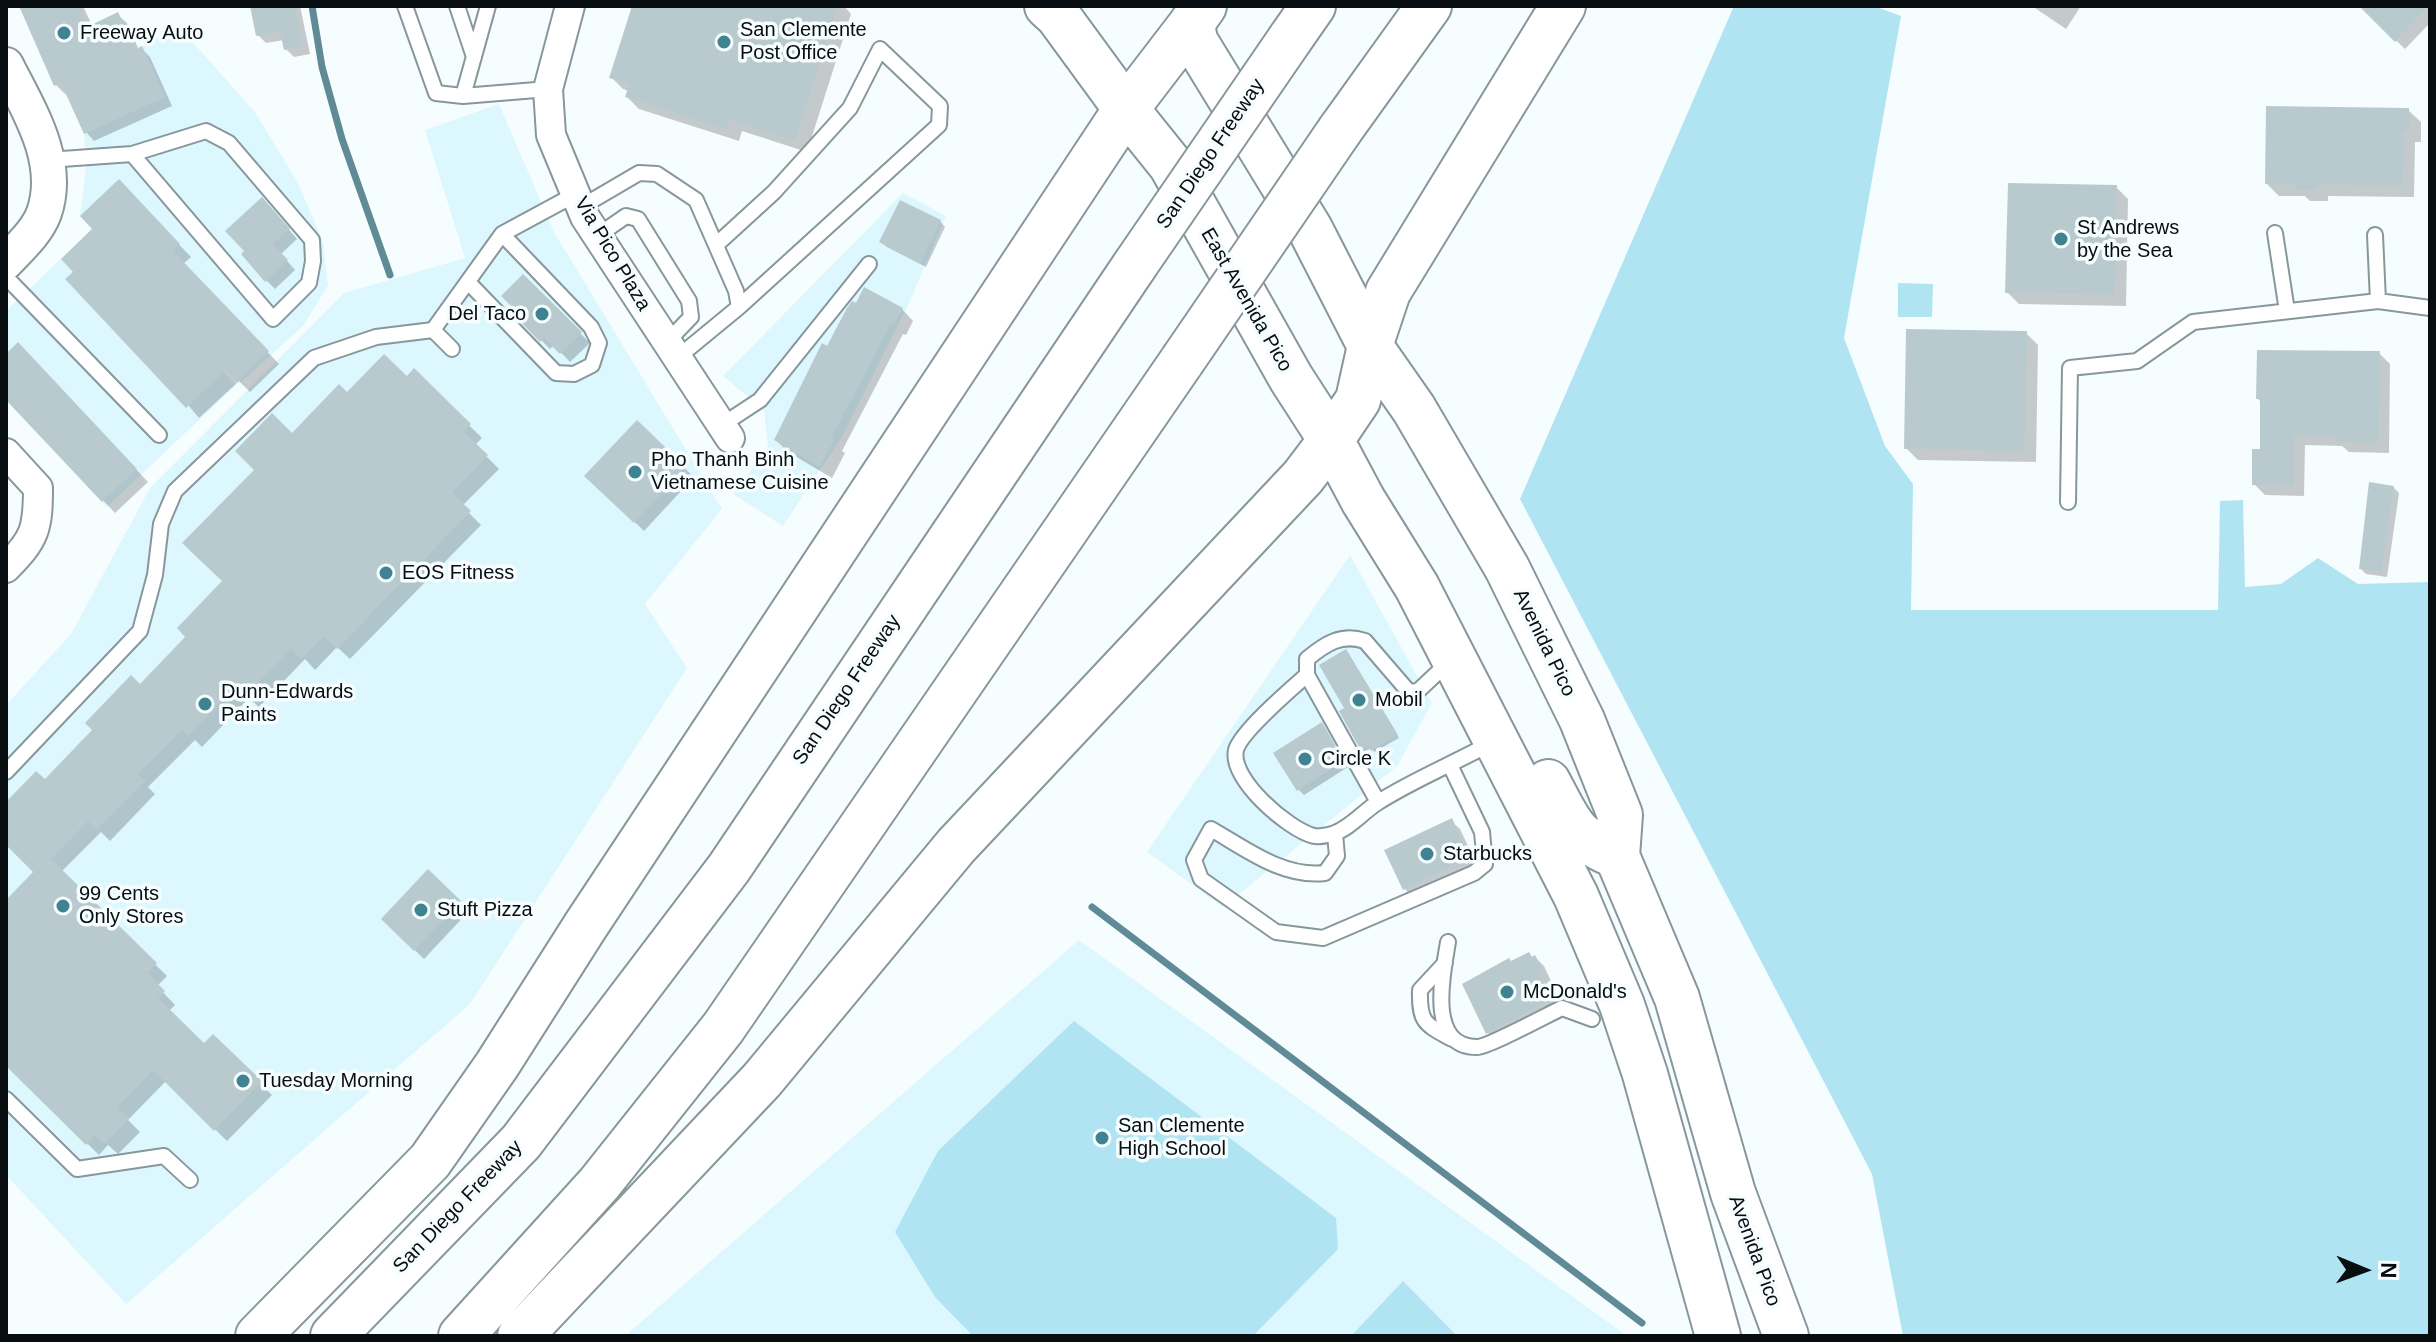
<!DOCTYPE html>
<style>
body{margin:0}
#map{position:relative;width:2436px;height:1342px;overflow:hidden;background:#f6fdff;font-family:Helvetica,sans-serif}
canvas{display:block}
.frame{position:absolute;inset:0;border:8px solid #080d0f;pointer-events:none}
.north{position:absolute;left:2324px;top:1230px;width:80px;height:80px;-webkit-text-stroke:6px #f6fdff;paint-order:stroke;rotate:91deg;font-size:22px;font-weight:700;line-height:32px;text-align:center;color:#080d0f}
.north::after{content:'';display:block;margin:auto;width:28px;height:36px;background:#080d0f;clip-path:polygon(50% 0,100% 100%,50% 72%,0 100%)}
</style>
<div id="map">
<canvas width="2436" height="1342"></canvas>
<div class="frame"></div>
<div class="north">N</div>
</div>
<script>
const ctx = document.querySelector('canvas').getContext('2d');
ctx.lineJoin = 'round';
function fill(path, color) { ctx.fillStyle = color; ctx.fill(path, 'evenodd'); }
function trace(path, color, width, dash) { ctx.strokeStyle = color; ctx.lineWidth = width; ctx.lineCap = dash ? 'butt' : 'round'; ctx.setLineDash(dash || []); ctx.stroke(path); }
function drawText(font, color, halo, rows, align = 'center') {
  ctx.font = font + ' Helvetica,sans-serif'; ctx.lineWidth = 7; ctx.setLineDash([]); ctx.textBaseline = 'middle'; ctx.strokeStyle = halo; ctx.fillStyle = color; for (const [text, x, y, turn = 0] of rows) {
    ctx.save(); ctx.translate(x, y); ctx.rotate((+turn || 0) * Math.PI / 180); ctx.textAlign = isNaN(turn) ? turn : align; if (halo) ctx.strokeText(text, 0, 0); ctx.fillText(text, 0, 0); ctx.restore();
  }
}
fill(new Path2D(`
 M179,27L255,112L298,183L323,242L328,285L304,325L239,384L80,216L86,166L84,134L142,46Z
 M499,104L554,232L722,509L645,604L687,668L470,1004L126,1304L6,1175V705L71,634L150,488L344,293L465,258L425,130Z
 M903,193L946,216L910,301L842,437L783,526L733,494L768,448L764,410L723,376Z
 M91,230L236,385L107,507L6,400V311Z
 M1350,555L1432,703L1397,766L1223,907L1147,852Z
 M1079,940L1627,1336H625Z`), '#ddf7fe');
fill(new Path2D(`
 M1734,6H1874L1901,16L1844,338L1885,446L1913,484L1911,610H2218L2220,501L2243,500L2245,587L2281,584L2318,558L2358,584L2430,582V1336H1903L1872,1174L1520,499Z
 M1898,283L1933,284L1932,317H1898Z
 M1074,1021L1336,1218L1338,1249L1253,1336H973L935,1297L895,1232L938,1151Z
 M1403,1281L1457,1336H1458H1351Z`), '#b0e4f3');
fill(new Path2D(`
 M21,6H83L93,27L118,15L127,23L139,50L142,49L150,57L172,106L94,141L86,132L68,92L65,94L56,85Z
 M252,6H300L310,54L294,57L286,49L284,40L266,43L258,35Z
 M634,6H844L851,14L807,152L742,131L739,141L639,109L627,97L629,91L623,89L611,77Z
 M2032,6H2081L2066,29Z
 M2379,6H2430V23L2405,49L2370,15Z
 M2408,110L2421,122V142H2415L2414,197L2328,196V201H2310L2305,196H2279L2267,184Z
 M119,182L191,257L183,264L279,364L250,392L239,381L199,418L76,272Z
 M2116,187L2128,199L2126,306L2019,304L2007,292Z
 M271,209L297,239L281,254L295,270L275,289L266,280Z
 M940,221L945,227L926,267L887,247L881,242Z
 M523,277L590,343L570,362L554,345L550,349L517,315Z
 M902,309L913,321L906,335L903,334L842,451L845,453L832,478L788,452L776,440L828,348Z
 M2026,333L2038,345L2036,462L1918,460L1906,448Z
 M2379,353L2390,364L2389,453L2349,452L2342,446L2305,445L2304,496L2265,495L2254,484L2262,451V403L2258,399Z
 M6,357H30L148,482L115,513L6,397Z
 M414,371L482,438L475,445L499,469L462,506L481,525L350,659L337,647L315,670L305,659L259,707L249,698L202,747L195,740L148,787L155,794L110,841L101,832L61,872L167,976L157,986L175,1005L169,1011L204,1046L213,1037L272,1095L227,1141L166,1081L128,1120L140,1132L118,1154L108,1145L99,1155L6,1064V903L36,872L6,843V805L45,781L188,637L225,582L292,436L347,395L407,379Z
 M637,423L694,477L644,531L587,476Z
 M2393,487L2399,493L2387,577L2366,574L2361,569Z
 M1348,653L1399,738L1374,752L1371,748L1364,752L1362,749L1347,708Z
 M1322,725L1348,767L1304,795L1298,789Z
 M1451,821L1460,829L1478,867L1413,898L1405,889Z
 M428,872L469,911L424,959L383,919Z
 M1535,957L1544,966L1551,981L1547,983L1559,1009L1497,1041L1488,1033L1512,963Z`), '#0003');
trace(new Path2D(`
 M312,6L322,67L342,139L390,275
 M1092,907L1642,1323`), '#608a96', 7);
fill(new Path2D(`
 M19,6H80L89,26L118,12L136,49L142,46L165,97L84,134L61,83L54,86Z
 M250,6H295L303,47L284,50L280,32L256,36Z
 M632,6H838L795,141L730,120L727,130L625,97L629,84L609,78Z
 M2359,6H2429L2395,42Z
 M2266,106L2409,108V131H2404L2403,186L2317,185L2316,190H2296V185L2265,184Z
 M119,179L180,244L173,251L269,351L237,382L226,370L186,408L65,279L73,272L61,259L92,229L80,216Z
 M2008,183L2117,185L2115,295L2005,293Z
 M262,197L290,229L273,244L288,260L265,282L241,254L244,251L225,231Z
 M900,200L941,220L920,263L879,242Z
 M523,274L582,332L560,354L544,338L540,342L514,315L517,312L501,296Z
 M864,287L903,308L894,325L891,324L831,438L834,440L820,467L774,440L822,343L827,346L847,308L852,301L856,303Z
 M1906,329L2027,331L2025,451L1904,449Z
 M18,342L137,469L102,502L6,400V354Z
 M2257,350L2380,351L2379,443L2336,442V435H2294V486L2252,485V449H2260V399H2256Z
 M384,354L407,376L414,368L471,424L464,432L488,455L452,493L471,511L337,649L324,636L302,659L291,649L245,696L236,687L188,736L182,730L138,774L145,781L97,830L88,821L51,859L157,963L147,973L165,991L158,998L204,1043L213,1034L262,1081L214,1131L153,1070L117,1107L129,1119L105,1144L95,1135L86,1145L6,1066V900L33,872L6,845V802L36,771L45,779L92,730L85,723L131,675L140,684L185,637L177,628L222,581L182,543L254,470L235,451L272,413L292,433L339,384L347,392Z
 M637,420L686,467L634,523L584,476Z
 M2369,482L2394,486L2382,572L2359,569Z
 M1346,649L1398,735L1371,751L1368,746L1361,751L1339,711L1344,708L1319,665Z
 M1322,722L1344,761L1297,791L1273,753Z
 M1452,818L1470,858L1403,890L1384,850Z
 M428,869L461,901L414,951L381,919Z
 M1529,952L1532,957L1535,955L1544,972L1539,974L1552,999L1486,1034L1462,984L1509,958L1511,961Z`), '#b9cace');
const service = new Path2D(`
 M405,6L436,93L463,96L548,89
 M457,6L474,57
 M463,96L488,6
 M48,160L132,154L206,131L229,143L312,240L313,261L309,283L273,319L132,154
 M581,207L639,173L657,174L696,200L736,291L739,307L677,358
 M2275,233L2287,311
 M2375,235L2378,301
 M597,236L626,216L638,219L689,301L691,317L666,343
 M716,245L774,192L850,108L880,49L940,106L939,125L739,307
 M6,277L159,435
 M468,282L556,373L574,374L592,365L599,343L591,327L502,234
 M452,349L433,330L502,234L576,194
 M722,425L760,400L869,264
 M2068,502L2070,368L2137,361L2193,322L2378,301L2430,308
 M1307,675C1291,689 1241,732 1236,750C1229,779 1289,830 1314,836C1319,837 1328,835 1332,834C1348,830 1363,812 1377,803C1413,780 1453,764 1491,743
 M6,772L140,631L155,575L161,524L175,491L314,358L376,337L433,330
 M1378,802L1307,675V659C1325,644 1341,633 1365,641L1409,692L1418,691L1451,660
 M1335,834L1337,856L1325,873C1283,878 1246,849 1211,829L1194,860L1201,879L1276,932L1323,938L1474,873L1485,864L1482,832L1450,765
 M1448,942C1443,973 1426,1047 1477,1047C1488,1047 1547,1015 1562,1008L1592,1019
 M1445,963L1420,990C1419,1023 1425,1024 1452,1039
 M6,1099L77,1169L164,1156L190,1180`);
const minor = new Path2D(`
 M570,6L548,89L551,135L585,217L730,438
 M6,453L38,488C38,529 35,539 6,568`);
const tertiary = new Path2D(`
 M6,65C28,109 62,161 44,213C37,232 20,247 6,262`);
const primary = new Path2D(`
 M1047,6L1058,16L1126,109`);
const trunk = new Path2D(`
 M1192,23L1126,109L1171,165L1291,378L1331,440L1363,500L1417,587L1576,896L1622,1005L1645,1074L1718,1336
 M1192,23L1195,41L1310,229L1370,346L1414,409L1507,568L1582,720L1620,815L1617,856L1677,998L1733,1193L1786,1336
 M1331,440L1358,400L1370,346
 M1548,782C1570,822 1572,838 1617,856`);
const motorway = new Path2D(`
 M1192,23L1204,6
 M1290,39L1313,6
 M1340,130L1429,6
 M1370,346L1388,292L1563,6
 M258,1336L430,1161L497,1065L586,925L1126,109
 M333,1336L521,1142L729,868L1135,265
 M461,1336L599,1184L723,1028L1182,361
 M520,1336L762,1080L956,846L1303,477L1331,440`);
trace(service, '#87979b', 18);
trace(minor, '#87979b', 32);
trace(tertiary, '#87979b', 38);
trace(primary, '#87979b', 48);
trace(trunk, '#87979b', 48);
trace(motorway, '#87979b', 48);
trace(service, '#fff', 14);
trace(minor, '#fff', 28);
trace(tertiary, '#fff', 34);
trace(primary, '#fff', 44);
trace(trunk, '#fff', 44);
trace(motorway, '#fff', 44);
const motorwayBridge = new Path2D(`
 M1135,265L1290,39
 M1182,361L1340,130`);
trace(motorwayBridge, '#87979b', 48, []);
trace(motorwayBridge, '#fff', 44);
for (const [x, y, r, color] of [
 [64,33,8,"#3f8292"],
 [724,42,8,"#3f8292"],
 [2061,239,8,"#3f8292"],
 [542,314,8,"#3f8292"],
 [635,472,8,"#3f8292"],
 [386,573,8,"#3f8292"],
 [1359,700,8,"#3f8292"],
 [205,704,8,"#3f8292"],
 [1305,759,8,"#3f8292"],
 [1427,854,8,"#3f8292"],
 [63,906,8,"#3f8292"],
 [421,910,8,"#3f8292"],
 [1507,992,8,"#3f8292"],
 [243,1081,8,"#3f8292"],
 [1102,1138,8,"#3f8292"]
]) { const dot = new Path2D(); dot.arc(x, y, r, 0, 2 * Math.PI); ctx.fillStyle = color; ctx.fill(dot); trace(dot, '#f6fdff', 3); }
drawText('20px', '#080d0f', '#f6fdff', [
 ["San Clemente",740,30],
 ["Post Office",740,53],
 ["Freeway Auto",80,33],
 ["St Andrews",2077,228],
 ["by the Sea",2077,251],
 ["Del Taco",526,314,"right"],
 ["Pho Thanh Binh",651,460],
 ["Vietnamese Cuisine",651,483],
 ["EOS Fitness",402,573],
 ["Dunn-Edwards",221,692],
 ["Paints",221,715],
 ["Mobil",1375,700],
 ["Circle K",1321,759],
 ["Starbucks",1443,854],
 ["99 Cents",79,894],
 ["Only Stores",79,917],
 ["Stuft Pizza",437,910],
 ["McDonald's",1523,992],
 ["Tuesday Morning",259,1081],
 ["San Clemente",1118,1126],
 ["High School",1118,1149]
], 'left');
drawText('20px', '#080d0f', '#f6fdff', [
 ["San Diego Freeway",1211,154,-56],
 ["Via Pico Plaza",612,254,59],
 ["East Avenida Pico",1246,300,60],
 ["Avenida Pico",1544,643,64],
 ["San Diego Freeway",847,690,-56],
 ["San Diego Freeway",458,1207,-46],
 ["Avenida Pico",1754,1251,70]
]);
</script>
